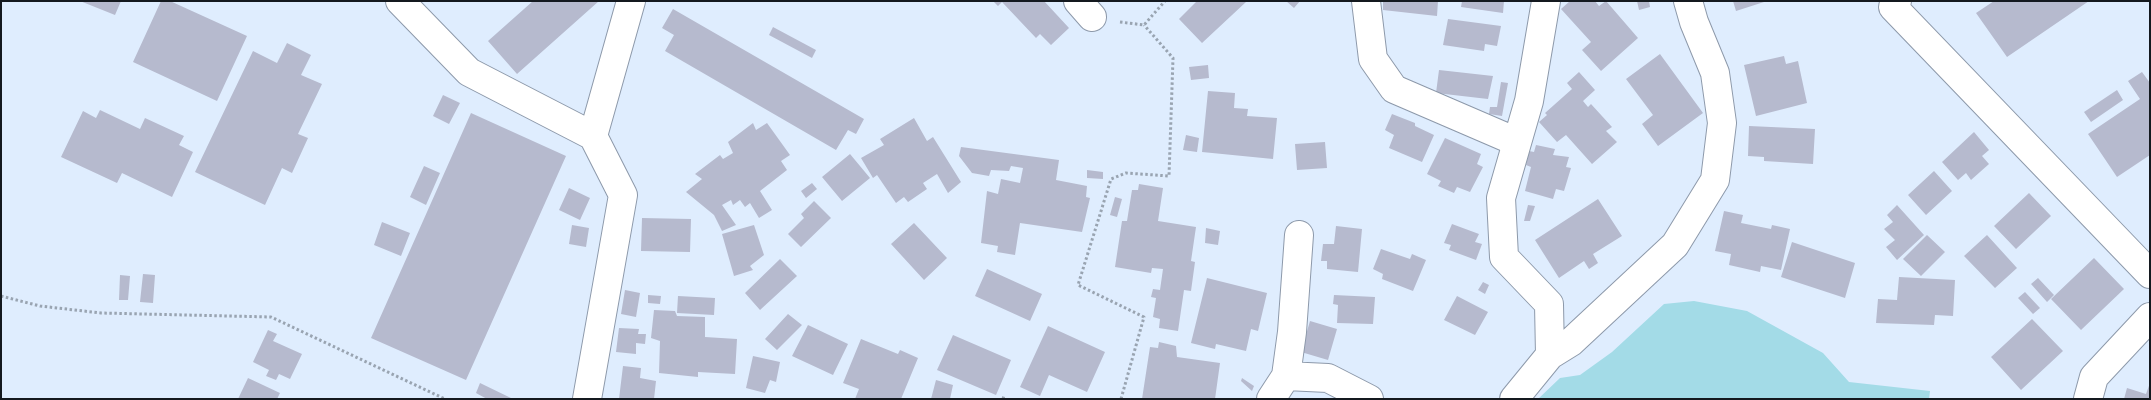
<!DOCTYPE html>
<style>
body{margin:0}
#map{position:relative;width:2151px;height:400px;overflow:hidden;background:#dfedfe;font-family:"Alegreya Sans",sans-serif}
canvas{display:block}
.frame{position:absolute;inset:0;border:2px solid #14191f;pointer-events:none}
</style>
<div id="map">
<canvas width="2151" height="400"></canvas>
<div class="frame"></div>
</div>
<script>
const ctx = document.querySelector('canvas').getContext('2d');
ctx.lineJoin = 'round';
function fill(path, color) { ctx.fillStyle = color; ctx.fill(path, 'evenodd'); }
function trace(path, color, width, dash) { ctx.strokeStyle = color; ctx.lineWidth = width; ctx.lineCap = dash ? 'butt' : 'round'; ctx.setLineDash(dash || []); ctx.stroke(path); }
fill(new Path2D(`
 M1694,301L1747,311L1823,353L1849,382L1930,391L1929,399H1538L1560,378L1580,375L1612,352L1664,304Z`), '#a3dbe7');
fill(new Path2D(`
 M80,1H121L115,15Z
 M161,1H170L247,36L217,101L133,62Z
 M533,1H599L517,74L488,41Z
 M993,1H1044L1069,28L1051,45L1040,34L1036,38L1002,2L998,6Z
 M1197,1H1245L1246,2L1202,43L1179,19Z
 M1286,1H1300L1294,8Z
 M1383,1H1438L1437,16L1383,10Z
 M1462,1H1504L1503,13L1461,7Z
 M1570,1H1595L1599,6L1606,1L1638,38L1601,71L1582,50L1591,42L1561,9Z
 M1637,1H1649L1650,7L1639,10Z
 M1733,1H1764V2L1736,11Z
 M1994,1H2089L2007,57L1976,13Z
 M673,9L864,119L856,134L848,130L836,150L665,51L674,35L662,28Z
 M1448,19L1501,26L1497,46L1485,44L1484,51L1443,45Z
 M773,27L816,50L812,58L769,35Z
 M287,43L311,55L301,75L322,84L298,134L308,138L292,173L282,168L265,205L195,172L253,51L277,63Z
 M1660,54L1703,113L1658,146L1642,124L1653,115L1626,79Z
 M1784,56L1786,64L1798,61L1807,103L1756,116L1744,65Z
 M1208,65L1209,78L1191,80L1189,67Z
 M1439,70L1493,76L1488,99L1436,93Z
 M1579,72L1595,90L1583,101L1588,107L1591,104L1612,127L1606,131L1617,142L1592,164L1566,135L1557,142L1539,122L1547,115L1545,113L1572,89L1567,83Z
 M2142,72L2150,83V155L2117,177L2088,134L2140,99L2128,81Z
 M1501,82L1508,83L1502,116L1489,114L1490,107H1497Z
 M2117,90L2123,100L2091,122L2084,112Z
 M1208,91L1235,93L1234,108L1248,109L1247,116L1277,118L1273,159L1202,152Z
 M443,95L460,103L449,124L433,116Z
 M100,110L140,129L145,118L184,136L179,145L193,152L172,197L122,173L117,183L61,157L83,111L96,118Z
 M471,113L566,156L466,380L371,338Z
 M1392,114L1415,123V126L1434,135L1422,162L1389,148L1394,135L1385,130Z
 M914,118L927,141L933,137L961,182L948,193L937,174L923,183L927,189L908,202L904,197L896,203L877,175L873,178L861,158L884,145L880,139Z
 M753,123L756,130L767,123L790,155L781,161L787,170L760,191L772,210L759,218L750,203L745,207L740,200L733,205L731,200L722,205L736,225L722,231L714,215L686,192L702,179L695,174L720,155L723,159L733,153L728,142Z
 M1749,126L1815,129L1813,164L1764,161V157L1748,156Z
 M1974,132L1989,150L1982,156L1989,164L1971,180L1966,173L1958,180L1942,162Z
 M1186,135L1199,138L1197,152L1183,150Z
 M1445,138L1481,154L1477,164L1483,167L1470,192L1457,187L1454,193L1438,186L1441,181L1427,174Z
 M1325,142L1327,168L1297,170L1295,144Z
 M1536,145L1555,149L1553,155L1569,157L1566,167L1571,168L1564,191L1556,189L1553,199L1525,191L1531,167L1526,165L1529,151L1534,152Z
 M961,147L1059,160L1056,180L1087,186L1086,197L1090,198L1082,232L1020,223L1015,255L997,252L998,246L981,243L987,191L998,194L1001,179L1020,183L1023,168L1011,166L1009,171L991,170L989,176L972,173L959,156Z
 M850,154L870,178L842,201L822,177Z
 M424,166L440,173L426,205L410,197Z
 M1087,170L1103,172V179L1087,178Z
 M1934,171L1952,191L1926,215L1908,195Z
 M812,183L817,189L806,198L801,191Z
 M1139,184L1163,188L1158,221L1196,227L1191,261L1195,262L1191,291L1184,290L1178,331L1159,328L1160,319L1153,317L1156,298L1151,297L1153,289L1160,290L1163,269L1152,268L1151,273L1115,267L1122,221H1127L1132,190H1138Z
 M569,188L590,198L580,220L559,210Z
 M2029,193L2051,216L2016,249L1994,226Z
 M1115,197L1122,199L1117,217L1110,215Z
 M1598,199L1622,236L1593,254L1598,263L1589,269L1584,261L1559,278L1535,240Z
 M814,201L831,218L801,247L788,234L804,218L801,214Z
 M1528,205L1535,206L1530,221H1524Z
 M1897,205L1924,235L1897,260L1886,247L1895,240L1884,229L1893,222L1887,215Z
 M1724,211L1743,215L1741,223L1771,229L1772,225L1790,229L1781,270L1761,266L1760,272L1729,265L1731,254L1715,251Z
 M642,218L691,219L690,252L641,251Z
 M382,222L410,233L401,256L374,245Z
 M914,223L947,258L924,280L891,244Z
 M1452,224L1479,234L1475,242L1482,244L1476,260L1449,250L1451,245L1444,243Z
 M572,225L589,228L586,247L569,244Z
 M754,225L764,255L750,266L753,270L734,276L722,234Z
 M1336,226L1362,229L1358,272L1327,269V261H1321L1323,244H1334Z
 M1206,228L1220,231L1218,245L1205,243Z
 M1927,235L1945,252L1921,276L1903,259Z
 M1987,235L2017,268L1995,288L1964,256Z
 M1792,242L1855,263L1845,298L1781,277Z
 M1381,249L1410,259L1412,254L1426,260L1413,291L1382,279L1383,274L1373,269Z
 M2094,258L2124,289L2081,330L2051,299Z
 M780,259L797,276L760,310L745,293Z
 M987,269L1042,294L1030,321L975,296Z
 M143,274L155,275L153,303L140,302Z
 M120,275L130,276L128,300H119Z
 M1899,277L1955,280L1953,316L1935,315L1934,325L1876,323L1878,299L1897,300Z
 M1207,278L1267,293L1258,331L1251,329L1246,351L1216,344L1215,349L1191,343Z
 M2038,278L2054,295L2047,302L2031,284Z
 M1483,282L1489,285L1485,294L1478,290Z
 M625,290L640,293L636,317L621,314Z
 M2025,292L2040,308L2033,314L2018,298Z
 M648,295L661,296L660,304L648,303Z
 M1334,295L1375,297L1373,324L1337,323L1338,305L1333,304Z
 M678,296L715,298L714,315L677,313Z
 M1457,296L1488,312L1475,335L1444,320Z
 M654,310L675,311L677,316L705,317V337L737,339L735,374L698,372V377L659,373L660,341L651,338Z
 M788,314L802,325L777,350L765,339Z
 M2032,319L2063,351L2021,390L1991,357Z
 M1310,321L1337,329L1328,360L1301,352Z
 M808,325L848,344L833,375L792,356Z
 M1048,326L1105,352L1087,392L1049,375L1040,396L1020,387Z
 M619,328L639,329L638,334H646L645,344L636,343V354L616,352Z
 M268,330L277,334L273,341L302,354L290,379L279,374L276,380L266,376L269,370L253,362Z
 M953,335L1011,360L996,395L937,370Z
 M861,339L898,354L900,350L918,358L901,399H855L859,389L843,383Z
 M1159,342L1176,346L1177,357L1220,363L1215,399H1142L1150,347L1158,348Z
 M753,356L780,362L776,382L770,380L765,393L746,388Z
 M623,366L641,368L640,378L656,381L654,399H619Z
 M248,378L280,393L277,399H238Z
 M1242,378L1254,386L1252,391L1241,381Z
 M936,380L953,385L950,399H931Z
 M480,383L513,399H487L476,393Z
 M2150,383V399H2124L2127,388L2146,394Z`), '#b6bace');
const minor = new Path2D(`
 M400,1L469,72L593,136L623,195L587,399
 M1078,1L1092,17
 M1366,1L1373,59L1394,89L1517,142
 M1897,1L1893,7L2150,274
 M593,136L631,1
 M1550,355L1571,342L1675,245L1715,180L1722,123L1715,73L1694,22L1688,1
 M1286,376L1328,378L1369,399
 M1271,399L1286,376L1292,332L1299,235
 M1514,399L1550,355L1549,304L1504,257L1501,198L1529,101L1546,1
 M2088,399L2094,377L2150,317`);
trace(minor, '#8d99aa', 30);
trace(new Path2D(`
 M1120,22L1144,25L1165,1
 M1,296L40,306L101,313L271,317L445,399
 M1003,399L1004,395
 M1121,399L1144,317L1078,285L1111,179L1126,173L1169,176L1173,58L1144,25`), '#99a4b1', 3, [2.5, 2.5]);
trace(minor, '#fff', 28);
</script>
